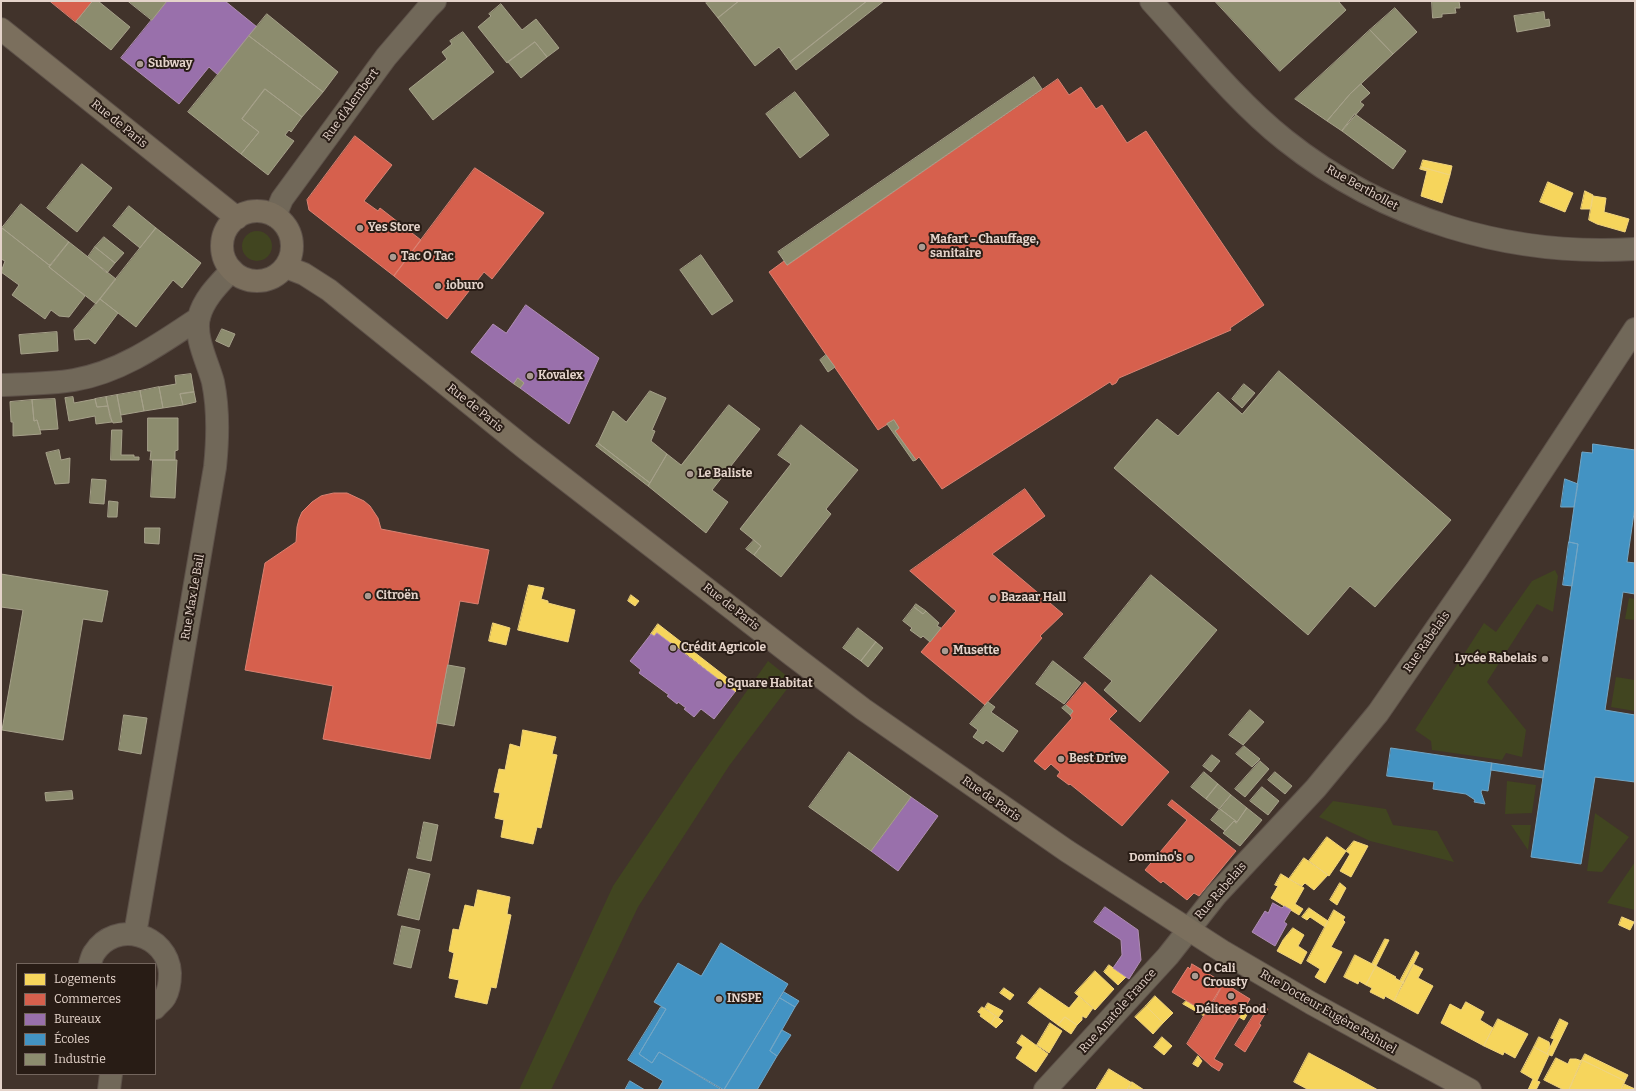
<!DOCTYPE html>
<meta charset="utf-8">
<style>
body{margin:0}
#map{position:relative;width:1636px;height:1091px;overflow:hidden;background:#41332b;font-family:Bitter,serif}
canvas{display:block}
.frame{position:absolute;inset:0;border:2px solid #e4d3ca;pointer-events:none}
.legend{position:absolute;left:16px;top:963px;width:140px;height:112px;box-sizing:border-box;background:#281c15;border:1px solid #73655d;margin:0;padding:5px 7px;list-style:none;font-size:12px;color:#e4d3ca}
.legend li{display:flex;align-items:center;gap:8px;height:20px}
.legend b{width:20px;border:1px solid #73655d}
</style>
<div id="map">
<canvas width="1636" height="1091"></canvas>
<div class="frame"></div>
<ul class="legend">
<li><b style="height:11px;background:#f6d55c"></b>Logements</li>
<li><b style="height:11px;background:#d6604d"></b>Commerces</li>
<li><b style="height:11px;background:#9970ab"></b>Bureaux</li>
<li><b style="height:11px;background:#4393c3"></b>Écoles</li>
<li><b style="height:11px;background:#8c8c6e"></b>Industrie</li>
</ul>
</div>
<script>
const ctx = document.querySelector('canvas').getContext('2d');
ctx.lineJoin = 'round';
function fill(path, color) { ctx.fillStyle = color; ctx.fill(path, 'evenodd'); }
function trace(path, color, width, dash) { ctx.strokeStyle = color; ctx.lineWidth = width; ctx.lineCap = dash ? 'butt' : 'round'; ctx.setLineDash(dash || []); ctx.stroke(path); }
function drawText(font, color, halo, rows, align = 'center') {
  ctx.font = font + ' Bitter,serif'; ctx.lineWidth = 4; ctx.setLineDash([]); ctx.textBaseline = 'middle'; ctx.strokeStyle = halo; ctx.fillStyle = color; for (const [text, x, y, turn = 0] of rows) {
    ctx.save(); ctx.translate(x, y); ctx.rotate((+turn || 0) * Math.PI / 180); ctx.textAlign = isNaN(turn) ? turn : align; if (halo) ctx.strokeText(text, 0, 0); ctx.fillText(text, 0, 0); ctx.restore();
  }
}
fill(new Path2D(`
 M242 246a15 15 0 1 1 30 0a15 15 0 1 1-30 0Z
 M1555,570L1558,576L1553,612L1537,604L1487,682L1526,730L1522,757L1506,753L1502,760L1432,750L1431,741L1415,730L1484,623L1496,632L1532,581Z
 M1629,598L1635,599V620L1625,619Z
 M768,661L793,681L729,766L638,907L551,1090H519L613,886L693,767Z
 M1616,677L1635,680V711L1611,707Z
 M1507,781L1536,785L1532,813L1505,814Z
 M1333,801L1386,809L1393,825L1437,831L1454,862L1370,841L1319,817Z
 M1595,813L1629,837L1602,872L1587,871Z
 M1511,825H1531L1528,850Z
 M1635,862V910L1607,903Z`), '#414520');
const homes = new Path2D(`
 M1423,160L1452,166L1450,175L1421,167Z
 M1421,167L1450,175L1442,203L1421,196L1427,171L1420,169Z
 M1548,182L1573,193L1565,212L1540,202Z
 M1585,191L1593,195L1591,209H1581Z
 M1593,196L1606,198L1604,212L1629,219L1625,232L1597,224L1589,220Z
 M529,585L544,588L541,599L548,601V603L575,610L568,642L518,630Z
 M631,595L639,601L635,606L628,601Z
 M493,623L510,628L506,645L489,641Z
 M658,624L739,687L735,692L671,642L670,643L657,633L654,636L651,634Z
 M523,730L556,737L552,754L557,755L541,828L537,827L533,844L501,837L504,820L495,818L500,793L494,792L499,769L505,770L510,744L520,747Z
 M1327,837L1346,851L1329,876L1309,861Z
 M1354,841L1368,846L1351,877L1340,871L1350,854L1346,851Z
 M1304,858L1328,875L1314,890L1305,883L1302,886L1289,879Z
 M1281,874L1304,888L1295,904L1303,909L1299,915L1271,898L1278,886L1275,885Z
 M1340,883L1346,888L1337,905L1330,900Z
 M478,890L510,897L507,914L511,915L496,988L491,987L487,1004L455,997L459,980L449,978L454,953L449,951L453,929L459,930L465,905L474,907Z
 M1309,908L1328,921L1325,927L1310,917L1307,920L1302,917Z
 M1334,910L1345,917L1343,920L1345,922L1331,947L1342,952L1325,983L1315,977L1320,969L1307,961Z
 M1622,917L1634,922L1630,930L1619,925Z
 M1293,928L1304,935L1298,946L1307,952L1301,964L1277,951L1283,940Z
 M1385,939L1389,940L1376,966L1372,964Z
 M1416,951L1419,953L1404,983L1400,981Z
 M1355,955L1376,966L1366,985L1359,981L1358,984L1344,977Z
 M1413,964L1423,969L1418,978L1433,986L1418,1014L1394,1001Z
 M1109,965L1126,977L1118,985L1104,972Z
 M1376,966L1396,977L1395,978L1404,983L1394,1001L1385,996L1384,999L1370,992L1372,988L1366,985Z
 M1095,971L1114,989L1095,1010L1075,993Z
 M1004,988L1014,995L1010,1000L1000,993Z
 M1040,988L1069,1008L1079,996L1093,1008L1086,1018L1082,1016V1020L1077,1025L1065,1017L1058,1025L1028,1003Z
 M1155,996L1173,1013L1163,1023L1146,1006Z
 M1186,1001L1206,1013L1204,1016L1183,1004Z
 M1466,1002L1484,1012L1480,1020L1493,1028L1484,1046L1441,1023L1450,1004L1461,1010Z
 M988,1003L1003,1011L998,1018L985,1008Z
 M1247,1004L1252,1006L1244,1020L1239,1017Z
 M1146,1006L1163,1023L1153,1034L1135,1017Z
 M982,1007L996,1016L991,1024L980,1016L981,1014L978,1012Z
 M996,1016L1003,1021L996,1028L991,1024Z
 M1065,1017L1077,1025L1071,1034L1058,1025Z
 M1498,1019L1528,1034L1515,1058L1504,1052L1503,1055L1484,1046Z
 M1560,1019L1568,1023L1552,1056L1547,1054L1554,1039L1551,1038Z
 M1050,1023L1062,1031L1049,1053L1037,1045Z
 M1022,1035L1048,1054L1036,1072L1016,1058L1023,1047L1017,1043Z
 M1162,1037L1172,1046L1164,1055L1154,1047Z
 M1539,1037L1549,1042L1550,1046L1547,1054L1534,1047Z
 M1534,1047L1549,1055L1537,1081L1540,1082L1536,1090H1528L1533,1079L1521,1072Z
 M1309,1053L1347,1073L1378,1090H1309L1294,1082Z
 M1585,1054L1628,1075L1625,1081L1582,1060Z
 M1198,1056L1202,1061L1198,1067L1193,1064Z
 M1556,1058L1568,1064L1570,1059H1576L1582,1061L1569,1090H1564L1544,1080Z
 M1582,1060L1625,1081L1621,1090H1569Z
 M1109,1069L1132,1083L1127,1090H1096Z
 M1132,1082L1144,1090H1127Z
 M1624,1084L1635,1089V1090H1621Z`);
fill(homes, '#f6d55c');
trace(homes, '#f1d47d', 1);
const shops = new Path2D(`
 M50,1H93L76,22Z
 M1058,79L1069,95L1081,87L1096,109L1102,105L1127,143L1146,131L1264,305L1230,328L1231,330L1119,378L1116,383L1112,385L1110,382L942,489L919,457L916,460L895,431L899,428L894,420L878,430L769,272L784,261L787,265Z
 M355,136L392,165L364,201L378,211L380,208L421,240L394,276L309,210L307,200Z
 M475,168L544,213L492,279L484,272L447,319L394,276Z
 M1025,489L1045,516L992,554L1063,614L1040,636L1042,638L985,705L921,652L956,611L910,571Z
 M334,493H347L364,501L370,506L378,518L381,529L489,550L478,604L460,601L430,759L323,739L333,686L245,670L265,563L296,542L297,527L299,519L302,512L312,502L321,496Z
 M1085,682L1117,711L1109,719L1169,772L1122,826L1070,784L1069,785L1057,776L1060,772L1051,764L1045,770L1034,761L1072,718L1070,715L1073,711L1066,705Z
 M1172,800L1236,851L1199,896L1194,893L1187,900L1163,881L1161,883L1145,870L1187,820L1168,805Z
 M1192,964L1224,983L1207,1013L1172,992L1188,967L1190,969Z
 M1224,983L1250,999L1214,1059L1223,1064L1219,1071L1211,1066L1187,1044Z
 M1260,1005L1268,1009L1259,1024L1261,1025L1245,1052L1235,1045Z`);
fill(shops, '#d6604d');
trace(shops, '#da8272', 1);
const offices = new Path2D(`
 M167,1H225L257,27L218,75L209,67L179,104L121,58Z
 M526,305L599,358L569,424L520,388L524,383L518,378L514,384L471,352L493,324L506,333Z
 M657,633L735,692L714,719L701,709L694,717L684,709L686,708L678,702L677,704L667,696L669,695L639,673L641,670L630,661L651,634L654,636Z
 M911,797L938,816L898,871L871,851Z
 M1273,903L1282,908L1284,906L1291,910L1284,922L1287,924L1275,946L1252,932L1265,911L1268,913Z
 M1105,907L1138,930L1141,960L1129,979L1113,968L1122,955L1121,940L1094,922Z`);
fill(offices, '#9970ab');
trace(offices, '#b08eb4', 1);
const schools = new Path2D(`
 M1593,444L1635,450V506L1627,562L1635,563V594L1623,592L1605,710L1635,715V782L1595,777L1581,864L1531,857L1578,544L1569,542L1582,452L1592,453Z
 M1565,479L1578,484L1574,507H1561Z
 M1569,542L1578,544L1572,586L1563,585Z
 M1391,748L1492,763L1488,791L1482,790L1481,792L1485,804L1474,802L1475,800L1466,794L1433,789L1434,782L1387,776Z
 M1492,763L1544,771L1543,778L1491,770Z
 M721,943L788,984L724,1090L659,1052L652,1063L639,1054L666,1009L654,1002L678,963L701,976Z
 M784,992L799,1001L795,1007L780,998Z
 M780,998L795,1007L770,1051L777,1056L757,1090H724Z
 M661,1007L666,1009L639,1054L652,1063L659,1052L722,1090H658L663,1081L628,1060Z
 M782,1030L791,1035L777,1056L770,1051Z
 M630,1081L645,1090H625Z`);
fill(schools, '#4393c3');
trace(schools, '#73a6c5', 1);
const industry = new Path2D(`
 M93,1H98L130,27L111,50L76,22Z
 M128,1H167L152,20Z
 M708,1H739L718,18L706,3Z
 M739,1H867L790,62L779,47L755,66L718,18Z
 M867,1H884L796,70L790,62Z
 M1215,1H1338L1346,10L1280,71Z
 M1432,1H1459L1460,8H1455L1456,13L1442,14V17L1433,18Z
 M501,4L522,30L536,19L559,48L547,57L535,42L507,63L478,27L491,16L489,14Z
 M1395,8L1417,32L1393,54L1370,30Z
 M1544,12L1545,20L1549,19L1550,26L1517,32L1514,16Z
 M267,14L338,72L323,92L249,36Z
 M1370,30L1393,54L1350,94L1327,121L1295,99Z
 M463,32L494,72L433,120L409,89L447,59L442,52L452,44L450,41Z
 M249,36L323,92L302,117L265,89L242,119L259,132L241,154L188,112Z
 M535,42L547,57L521,78L508,62Z
 M1034,77L1042,89L787,265L778,252Z
 M1361,84L1370,93L1360,102L1364,105L1342,131L1327,121L1350,94Z
 M265,89L302,117L291,132L289,130L285,135L294,141L268,175L241,154L259,132L242,119Z
 M795,92L829,135L800,158L766,114Z
 M1355,114L1406,151L1393,169L1342,131Z
 M82,164L112,188L77,232L47,208Z
 M21,204L69,242L51,265H49L2,228Z
 M129,206L156,228L140,248L113,226Z
 M2,228L49,265H51L49,267L85,296L69,317L59,316L51,310L45,319L12,295L19,285L1,272L5,261L1,259Z
 M156,228L201,263L182,288L173,280L136,327L100,299Z
 M104,237L124,253L115,263L95,247Z
 M69,242L116,279L96,304L49,267Z
 M95,247L115,263L107,273L88,257Z
 M701,255L733,301L712,315L680,270Z
 M100,299L118,313L95,344L89,339L75,340L74,330Z
 M222,329L235,334L229,347L216,341Z
 M57,332L58,351L21,354L19,335Z
 M826,355L835,367L828,372L820,360Z
 M1279,371L1451,520L1375,607L1350,586L1308,635L1114,468L1157,419L1178,436L1218,392L1242,414Z
 M191,374L194,392L180,394L183,405L163,408L159,387L176,384L175,376Z
 M518,378L524,383L520,388L514,384Z
 M1244,384L1255,393L1242,408L1232,399Z
 M159,387L163,408L144,411L140,391Z
 M140,391L144,411L121,415L117,395Z
 M650,391L666,398L652,430L655,431L651,441L667,454L650,483L598,443L613,411L626,422Z
 M194,392L196,402L183,405L180,394Z
 M117,395L122,422L113,423L110,417L106,397Z
 M73,397L74,403L95,399L97,407L108,406L112,422L96,424L95,416L69,421L65,398Z
 M106,397L108,406L97,407L95,399Z
 M55,399L58,429L40,430L37,420L34,421L32,400Z
 M32,400L34,421L37,420L41,434L13,436V422H11L10,402Z
 M729,405L760,429L712,490L728,502L706,533L648,486L667,454L681,465Z
 M148,418H178V450L175,451V460H150L151,451H148Z
 M894,420L899,428L895,431L916,460L913,461L887,424Z
 M801,425L858,470L826,509L831,514L781,577L754,555L761,546L740,529L791,464L778,455Z
 M112,430H122L121,455H134V457H139V460H111Z
 M598,443L650,483L648,486L596,446Z
 M59,450L61,460L70,458L69,483L55,484L46,453Z
 M153,460H177L175,498L151,497Z
 M92,479L106,480L104,504L90,503Z
 M109,501L118,502L117,517H108Z
 M145,528H160L159,544L145,543Z
 M754,540L761,546L754,555L746,549Z
 M1,574L108,591L102,622L83,619L63,740L2,730L23,610L1,607Z
 M1151,575L1217,630L1140,722L1104,690L1112,681L1084,658Z
 M916,604L926,611L923,614L914,607Z
 M914,607L923,614L926,611L939,623L937,626L941,628L930,642L923,636L921,638L910,630L912,628L903,621Z
 M858,628L876,642L861,661L843,648Z
 M876,642L883,648L868,667L861,661Z
 M1053,661L1081,683L1064,704L1036,684Z
 M448,665L465,668L454,726L437,723Z
 M988,702L995,707L991,712L1018,731L1003,752L986,740L983,744L973,737L978,730L970,724Z
 M1066,705L1073,711L1070,715L1062,708Z
 M1250,710L1264,722L1243,745L1229,735Z
 M124,715L147,718L141,754L119,750Z
 M1244,746L1260,759L1252,767L1236,754Z
 M849,752L911,797L871,851L809,807Z
 M1212,755L1220,761L1211,772L1203,766Z
 M1260,761L1269,769L1245,797L1235,789Z
 M1204,772L1218,784L1206,799L1191,787Z
 M1275,772L1292,786L1285,794L1268,780Z
 M1218,784L1231,795L1219,809L1206,799Z
 M1262,787L1279,801L1268,815L1250,801Z
 M72,791L73,799L46,801L45,793Z
 M1231,795L1247,808L1237,822L1220,809Z
 M1247,808L1262,820L1240,846L1223,833L1234,821L1236,823Z
 M1220,809L1237,822L1234,821L1225,831L1211,820Z
 M424,822L438,825L431,861L417,858Z
 M409,869L430,874L419,920L398,915Z
 M402,926L420,930L411,968L394,964Z`);
fill(industry, '#8c8c6e');
trace(industry, '#a6a18a', 1);
const minor = new Path2D(`
 M1151,1C1193,47 1237,102 1285,140C1384,219 1509,257 1635,249
 M275,216L282,199L386,57L428,8L435,1
 M1,385C25,384 51,384 74,380C121,372 160,344 199,318
 M135,934L215,467C218,438 219,411 213,382C208,363 194,337 199,317C204,298 219,284 232,270
 M90,964C91,960 92,956 94,953C115,919 168,934 170,973C170,980 169,990 165,997C163,1001 158,1004 155,1008
 M109,1090L111,1074
 M1045,1090L1168,956L1216,895L1316,788L1378,713L1476,571L1635,329`);
const major = new Path2D(`
 M1,29L237,218
 M222 246a35 35 0 1 1 70 0a35 35 0 1 1-70 0Z
 M286,267L304,274L329,290L526,449L792,655L863,709L972,785L1067,851L1222,951L1311,1003L1470,1090`);
trace(minor, '#5d5149', 24);
trace(major, '#5d5149', 24);
trace(minor, '#716859', 22);
trace(major, '#7b6f5d', 22);
for (const [x, y, r, color] of [
 [140,64,4,"#ab9b92"],
 [360,228,4,"#ab9b92"],
 [922,247,4,"#ab9b92"],
 [393,257,4,"#ab9b92"],
 [438,286,4,"#ab9b92"],
 [530,376,4,"#ab9b92"],
 [690,474,4,"#ab9b92"],
 [368,596,4,"#ab9b92"],
 [993,598,4,"#ab9b92"],
 [673,648,4,"#ab9b92"],
 [945,651,4,"#ab9b92"],
 [1545,659,4,"#ab9b92"],
 [719,684,4,"#ab9b92"],
 [1061,759,4,"#ab9b92"],
 [1190,858,4,"#ab9b92"],
 [1195,976,4,"#ab9b92"],
 [1231,996,4,"#ab9b92"],
 [719,999,4,"#ab9b92"]
]) { const dot = new Path2D(); dot.arc(x, y, r, 0, 2 * Math.PI); ctx.fillStyle = color; ctx.fill(dot); trace(dot, '#281c15', 1.5); }
drawText('bold 12px', '#e4d3ca', '#281c15', [
 ["Subway",148,64],
 ["Yes Store",368,228],
 ["Mafart - Chauffage,",930,240],
 ["sanitaire",930,254],
 ["Tac O Tac",401,257],
 ["ioburo",446,286],
 ["Kovalex",538,376],
 ["Le Baliste",698,474],
 ["Citroën",376,596],
 ["Bazaar Hall",1001,598],
 ["Crédit Agricole",681,648],
 ["Musette",953,651],
 ["Lycée Rabelais",1537,659,"right"],
 ["Square Habitat",727,684],
 ["Best Drive",1069,759],
 ["Domino's",1182,858,"right"],
 ["O Cali",1203,969],
 ["Crousty",1203,983],
 ["INSPE",727,999],
 ["Délices Food",1231,1010,"center"]
], 'left');
drawText('12px', '#e4d3ca', '#281c15', [
 ["Rue d'Alembert",351,105,-54],
 ["Rue de Paris",119,124,39],
 ["Rue Berthollet",1362,188,29],
 ["Rue de Paris",475,408,39],
 ["Rue Max Le Bail",193,597,-80],
 ["Rue de Paris",731,607,38],
 ["Rue Rabelais",1427,642,-55],
 ["Rue de Paris",991,799,35],
 ["Rue Rabelais",1221,891,-49],
 ["Rue Anatole France",1118,1011,-48],
 ["Rue Docteur Eugène Rahuel",1328,1012,30]
]);
</script>
